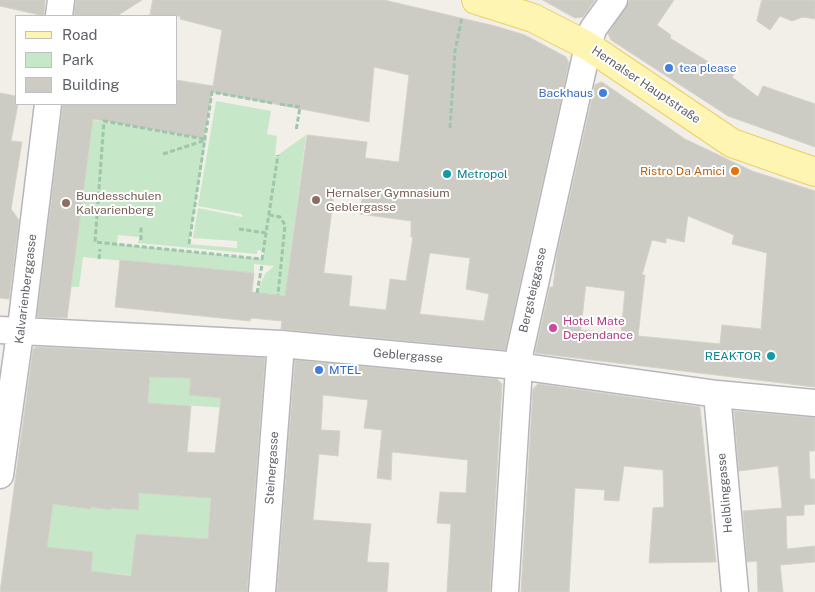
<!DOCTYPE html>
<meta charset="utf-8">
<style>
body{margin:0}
#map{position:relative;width:815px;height:592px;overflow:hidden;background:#f1efe8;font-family:"Public Sans",sans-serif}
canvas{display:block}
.legend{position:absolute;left:15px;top:15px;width:162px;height:90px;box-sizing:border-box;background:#fff;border:1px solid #bfc0c3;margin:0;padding:6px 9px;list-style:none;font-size:15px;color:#5f6268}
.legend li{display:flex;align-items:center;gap:10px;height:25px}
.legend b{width:25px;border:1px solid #bfc0c3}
</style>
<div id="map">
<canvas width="815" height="592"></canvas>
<ul class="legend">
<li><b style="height:6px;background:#fdf5b1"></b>Road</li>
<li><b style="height:14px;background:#c6e7c8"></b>Park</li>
<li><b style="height:14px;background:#cccbc4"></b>Building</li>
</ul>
</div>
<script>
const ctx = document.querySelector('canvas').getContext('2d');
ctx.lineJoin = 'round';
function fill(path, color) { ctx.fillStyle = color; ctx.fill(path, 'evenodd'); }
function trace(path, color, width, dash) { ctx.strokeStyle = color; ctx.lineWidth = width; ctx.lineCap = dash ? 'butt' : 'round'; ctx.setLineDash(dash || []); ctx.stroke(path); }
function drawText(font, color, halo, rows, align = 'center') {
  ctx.font = font + ' "Public Sans",sans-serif'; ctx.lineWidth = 4; ctx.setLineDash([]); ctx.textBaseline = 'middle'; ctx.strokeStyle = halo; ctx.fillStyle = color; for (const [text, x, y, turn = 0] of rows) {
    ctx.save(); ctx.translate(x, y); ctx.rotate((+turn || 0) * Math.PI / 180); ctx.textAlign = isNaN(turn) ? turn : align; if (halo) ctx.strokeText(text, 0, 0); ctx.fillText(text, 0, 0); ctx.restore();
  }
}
fill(new Path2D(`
 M216,101L271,111L267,134L277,136L275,155H278L306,135L285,295L257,293L265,274L274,266L254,264V273L83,257L79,287H71L93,120L206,140L189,244L237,248V241L193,238L198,208L242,217V214L198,206ZM118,235L139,237L138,243L257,254V250L264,251L262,259L117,244Z
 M150,377L191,378L199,396L229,388L230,408L148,403Z
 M139,493L211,498L208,539L136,534L131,575L91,571L93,552L47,547L53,504C83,508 108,507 137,510Z`), '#c6e7c8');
const building = new Path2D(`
 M0,0H45L44,16L0,6Z
 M76,0H142L117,16H74Z
 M153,0H384L495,26L525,35L566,57L569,63L505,350L281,329L282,321L251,318L250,321L115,307L120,260L254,273L252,292L285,296L307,135L367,142L365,158L399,162L409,75L374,67L369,122L212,92L204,139L93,119L67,318L37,317L63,104H176V80L213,86L222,30L180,19V16H150ZM334,196L362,198L360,214L411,221V237H413L406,281L390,279L386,310L349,306L352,276L324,273ZM430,253L470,258L466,289L489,294L484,321L420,314Z
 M543,0H595L583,17L575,18Z
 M630,0H674L657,25L671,35L670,38L718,68L724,65L735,73L732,77L758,97L763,86L815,104V147L728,116L611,40L608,34Z
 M762,0H815V19L803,17L792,21L780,16L770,30L757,21Z
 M602,82L685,139L752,171L815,191V387L535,353L550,287H553L557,254L595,85ZM688,216L734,235L732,244L767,253L761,329L722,325L720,344L638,336L645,275H642L652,240L666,243V238L684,242ZM586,286L625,291L621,334L581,330Z
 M0,93L16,96L18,104L11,141L22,142L11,209L19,220L9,299L0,298Z
 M37,347L265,358L247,592H0L33,349ZM150,377L191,378L189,395L221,398L215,453L187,452L191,406L148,403ZM139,493L211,498L208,539L136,534L131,576L91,571L93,552L47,547L53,504L91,509V507L111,510V508L138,510Z
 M295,360L497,379L502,384L490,592H447L451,524L437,523L440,492L466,493L468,460L392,452L391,480L377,478L382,430L364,428L368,400L323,395L321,430L340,431L338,456L319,454L313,520L371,524L367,562L389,563L387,592H277Z
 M538,384L700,407L716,562L649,563L653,508L664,507L663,470L624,466L619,501L604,500L605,490L575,488L569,592H521L533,389Z
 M734,411L815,418V451H809L810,479H815V504L804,505V515L786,516L787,549L815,546V562L780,565L783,592H758L757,561L747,562L743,511L782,508L778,466L739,471Z`);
fill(building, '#cccbc4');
trace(building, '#d6d2c6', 1);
const minor = new Path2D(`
 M59,16L61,0
 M0,330L281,344L518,366L717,394L815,403
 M717,394L735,592
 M0,475L22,319L48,104
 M262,592L281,344
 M505,592L520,351L588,46L593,29L614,0`);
const major = new Path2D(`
 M476,0L533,18L588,46L732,143L815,172`);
trace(minor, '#b5b7bc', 29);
trace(major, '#eed064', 30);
trace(new Path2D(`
 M280,104L300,107L296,131
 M450,128L455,51L462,17
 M204,139L104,121L95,242L262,259L278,155
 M163,154L206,140
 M269,215L280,217L285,225L278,295
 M239,229L266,233
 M141,240V226
 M189,244L212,92L272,103
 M99,259L100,249
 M257,293L262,265`), '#9dc6ab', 3, [5, 2.5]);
trace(minor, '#fff', 26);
trace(major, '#fdf5b1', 28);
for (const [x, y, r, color] of [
 [669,68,5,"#3f7fe0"],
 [603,93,5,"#3f7fe0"],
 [735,171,5,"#e8710a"],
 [447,174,5,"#0f9aa8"],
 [316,200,5,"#8d6e63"],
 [66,203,5,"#8d6e63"],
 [553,328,5,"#d1479c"],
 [771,356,5,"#0f9aa8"],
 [319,370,5,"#3f7fe0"]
]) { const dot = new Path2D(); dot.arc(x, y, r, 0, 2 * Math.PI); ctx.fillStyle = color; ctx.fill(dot); trace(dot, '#fff', 2); }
drawText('12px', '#366cbe', '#fff', [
 ["tea please",679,68],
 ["Backhaus",593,93,"right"],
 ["MTEL",329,370]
], 'left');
drawText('12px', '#5f6268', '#fff', [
 ["Hernalser Hauptstraße",646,85,34],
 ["Kalvarienberggasse",26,289,-83],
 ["Bergsteiggasse",533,290,-77],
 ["Geblergasse",408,356,5],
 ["Steinergasse",272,468,-86],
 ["Helblinggasse",725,493,-95]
]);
drawText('12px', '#c56008', '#fff', [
 ["Ristro Da Amici",725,171]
], 'right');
drawText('12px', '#0d838f', '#fff', [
 ["Metropol",457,174],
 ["REAKTOR",761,356,"right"]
], 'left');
drawText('12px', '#785e54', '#fff', [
 ["Hernalser Gymnasium",326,193],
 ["Geblergasse",326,207],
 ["Bundesschulen",76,196],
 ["Kalvarienberg",76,210]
], 'left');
drawText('12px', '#b23c85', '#fff', [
 ["Hotel Mate",563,321],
 ["Dependance",563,335]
], 'left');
</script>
